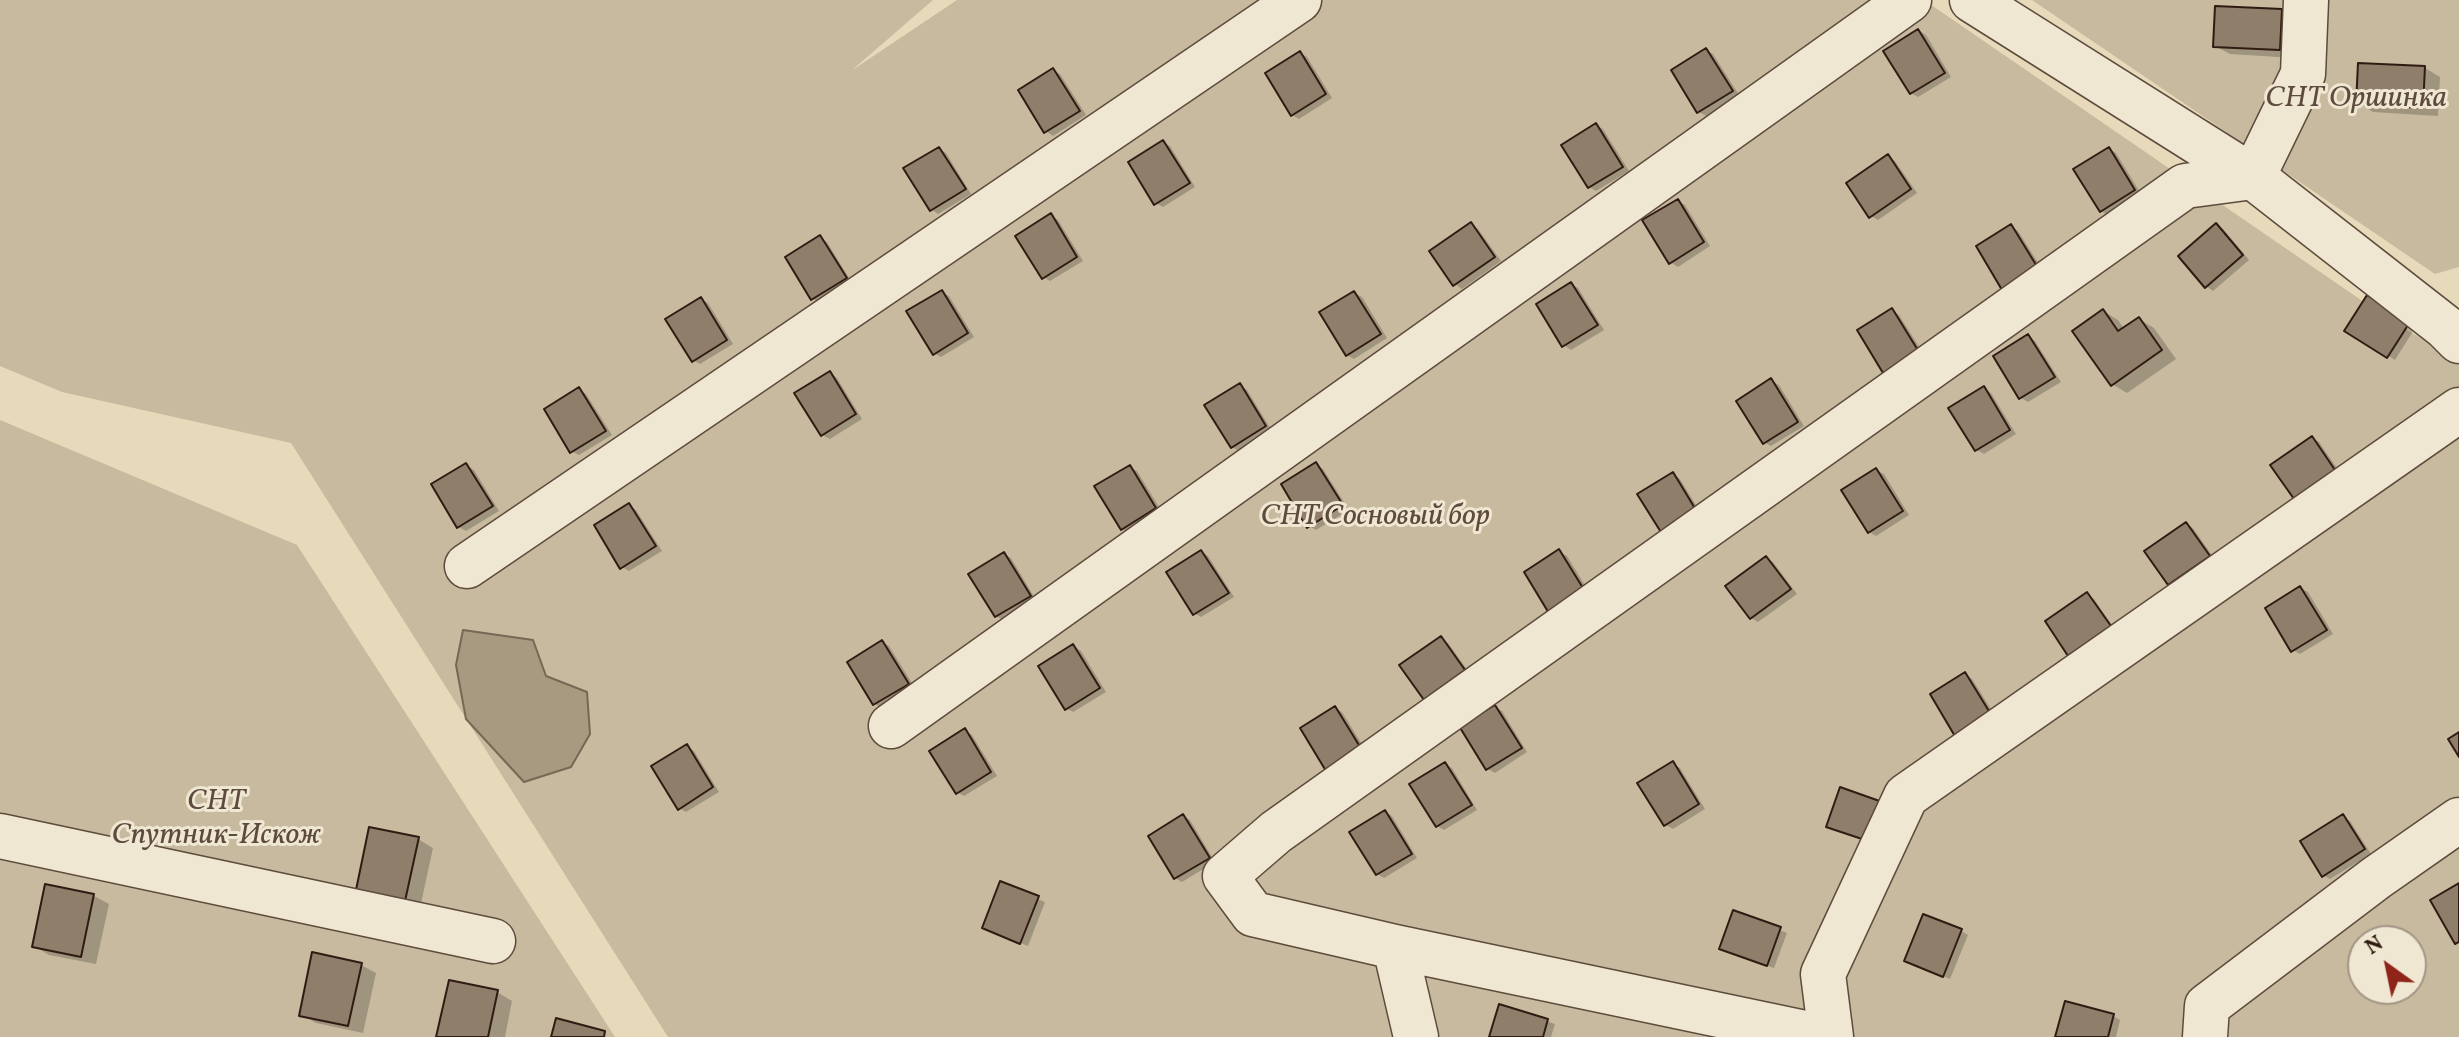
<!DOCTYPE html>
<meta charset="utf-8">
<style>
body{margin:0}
#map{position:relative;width:2459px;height:1037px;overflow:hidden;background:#e6daba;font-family:Vollkorn,serif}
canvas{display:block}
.north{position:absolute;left:2347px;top:925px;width:80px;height:80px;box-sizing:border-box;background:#efe7d2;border:2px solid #a39586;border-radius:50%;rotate:327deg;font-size:22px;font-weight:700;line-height:32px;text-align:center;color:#301b13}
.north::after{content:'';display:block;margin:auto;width:28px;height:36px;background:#8f2418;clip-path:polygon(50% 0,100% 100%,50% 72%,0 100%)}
</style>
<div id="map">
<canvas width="2459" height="1037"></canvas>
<div class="north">N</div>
</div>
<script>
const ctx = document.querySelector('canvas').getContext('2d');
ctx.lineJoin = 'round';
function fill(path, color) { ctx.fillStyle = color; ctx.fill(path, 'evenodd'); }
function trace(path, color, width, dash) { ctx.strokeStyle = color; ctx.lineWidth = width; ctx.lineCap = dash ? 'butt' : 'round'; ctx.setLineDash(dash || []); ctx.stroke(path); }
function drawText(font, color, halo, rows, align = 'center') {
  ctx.font = font + ' Vollkorn,serif'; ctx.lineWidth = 6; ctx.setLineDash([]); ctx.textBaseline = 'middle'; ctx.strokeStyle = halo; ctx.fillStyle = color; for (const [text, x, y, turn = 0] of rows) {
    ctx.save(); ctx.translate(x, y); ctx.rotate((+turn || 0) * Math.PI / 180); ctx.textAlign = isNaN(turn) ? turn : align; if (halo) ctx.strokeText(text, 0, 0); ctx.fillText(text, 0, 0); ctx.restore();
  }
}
fill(new Path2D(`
 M0,0H933L851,71L957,0H1924L2393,322L2459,360V1037H668L291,443L62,392L0,366ZM2363,941H2411V989H2363Z
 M2032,0H2459V267L2435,274Z
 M0,420L297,545L615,1037H0Z`), '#c7ba9e');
const water = new Path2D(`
 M463,630L533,640L546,676L587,692L590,734L571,767L524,782L466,719L456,665Z`);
fill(water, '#a89981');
trace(water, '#786755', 2);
fill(new Path2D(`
 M2281,11L2296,20L2294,58L2230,54L2215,46Z
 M1919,31L1926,35L1951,77L1918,97L1911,93Z
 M1706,50L1713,54L1739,95L1706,116L1699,112Z
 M1300,53L1307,57L1332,98L1299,119L1292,115Z
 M2425,68L2440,77L2438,116L2373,112L2358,103Z
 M1053,70L1060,74L1086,115L1053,136L1046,131Z
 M1596,125L1603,129L1629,171L1596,191L1589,187Z
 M1163,142L1170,146L1195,187L1163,207L1156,203Z
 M939,149L946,153L971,194L938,214L931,209Z
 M2109,149L2116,153L2141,194L2108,215L2101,211Z
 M1888,157L1895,161L1917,193L1878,220L1871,216Z
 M1678,201L1685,205L1710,246L1678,267L1670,262Z
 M1051,216L1058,220L1083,261L1050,281L1043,277Z
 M1471,225L1478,229L1501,261L1462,289L1455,284Z
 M2216,225L2223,229L2249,260L2213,291L2206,286Z
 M2011,227L2018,231L2044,272L2004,288Z
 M820,238L827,242L852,283L820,303L813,299L787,258Z
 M1571,284L1578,288L1604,330L1571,350L1564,345Z
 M942,292L949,296L974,337L941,357L934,353Z
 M1354,293L1362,297L1387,338L1354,359L1347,355Z
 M2367,298L2415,328L2395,360L2347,330Z
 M701,299L708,303L733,344L700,364L693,360Z
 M1892,311L1899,315L1925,356L1892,376L1885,372Z
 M2103,311L2118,320L2125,330L2139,319L2154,328L2176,359L2127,393L2112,384Z
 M2028,336L2035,341L2061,382L2028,402L2021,398Z
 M830,373L837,378L862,419L830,439L822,435Z
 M1772,381L1779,385L1804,426L1771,446L1764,442Z
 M1240,386L1247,390L1272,431L1239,451L1232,447Z
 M1984,388L1991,393L2016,434L1984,454L1977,450Z
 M579,390L586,394L612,435L579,455L571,451Z
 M2312,438L2319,442L2341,474L2302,501Z
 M466,465L474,470L499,511L466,531L459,527L434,485Z
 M1316,465L1323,469L1349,510L1316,530L1309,526Z
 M1130,467L1137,471L1162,512L1129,533L1122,529Z
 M1876,470L1884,474L1909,515L1876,536L1869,532Z
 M1673,474L1680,479L1705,520L1665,536Z
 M629,506L636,510L662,551L629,571L622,567Z
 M2186,524L2193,528L2216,561L2176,587L2169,583Z
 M1201,552L1208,556L1234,597L1201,617L1194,613Z
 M1559,552L1567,556L1592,597L1559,617Z
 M1004,554L1011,558L1036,600L1003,620L996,616Z
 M1766,558L1773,562L1797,594L1758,622L1751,618Z
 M2300,588L2308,592L2333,634L2300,654L2293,650Z
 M2087,595L2094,599L2116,631L2077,658L2070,654Z
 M1441,639L1448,643L1471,675L1425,698Z
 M882,642L889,646L915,688L882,708L875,704Z
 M1074,647L1081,651L1106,692L1073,712L1066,708Z
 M1965,675L1972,679L1998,720L1965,740Z
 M1495,707L1502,711L1527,752L1495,773L1488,769Z
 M1335,708L1342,712L1368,754L1335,774Z
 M965,731L972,735L997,776L964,796L957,792Z
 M687,747L694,751L719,792L686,812L679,808Z
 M1445,764L1452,768L1477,810L1444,830L1437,826Z
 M1673,764L1680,768L1705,809L1673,829L1666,825Z
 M1385,812L1392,816L1417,858L1384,878L1377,874Z
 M1183,816L1190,820L1215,862L1182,882L1175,878Z
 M2343,817L2350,821L2371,854L2330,879L2323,875Z
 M418,839L433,848L420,908L358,889Z
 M1001,884L1045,902L1028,946L991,931Z
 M46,886L94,896L109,904L96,964L49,955L34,946Z
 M1734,912L1787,933L1774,968L1729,952Z
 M1961,931L1968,935L1950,979L1914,964Z
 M361,965L376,973L363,1033L316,1023L302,1015Z
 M497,992L512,1001L505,1037H438Z
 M1501,1006L1555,1024L1551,1037H1491Z
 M2113,1016L2120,1020L2116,1037H2057Z`), '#0003');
const building = new Path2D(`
 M2215,6L2282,9L2280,50L2213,47Z
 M1918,29L1945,73L1910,94L1883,51Z
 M1706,48L1733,91L1697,113L1671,70Z
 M1300,51L1326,94L1291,116L1265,73Z
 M2358,63L2425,66L2423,108L2356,104Z
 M1053,68L1080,111L1044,133L1018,90Z
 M1596,123L1623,167L1588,188L1561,145Z
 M1163,140L1190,183L1154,205L1128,162Z
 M939,147L966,189L930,211L903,168Z
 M2109,147L2135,190L2100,212L2073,169Z
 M1888,154L1911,189L1869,218L1846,183Z
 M1678,199L1704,242L1669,264L1642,220Z
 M1051,213L1077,257L1042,279L1015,236Z
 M1471,222L1495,257L1453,286L1429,251Z
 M2216,223L2243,255L2205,288L2178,256Z
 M2011,224L2038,268L2002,290L1976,246Z
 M820,235L847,278L811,300L785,257Z
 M1571,282L1598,325L1562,347L1536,304Z
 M942,290L968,333L933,355L906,311Z
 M1354,291L1381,334L1346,356L1319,312Z
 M2367,295L2410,322L2387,358L2344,331Z
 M701,297L727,340L692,362L665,319Z
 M1892,308L1919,352L1883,373L1857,330Z
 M2103,309L2118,331L2139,317L2162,350L2111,386L2072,331Z
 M2028,334L2055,377L2019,399L1993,356Z
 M830,371L856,414L821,436L794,393Z
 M1771,378L1798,422L1763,444L1736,401Z
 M1240,383L1266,426L1231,448L1204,405Z
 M1984,386L2010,430L1975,451L1948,408Z
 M579,387L606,431L570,453L544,409Z
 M2312,436L2335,470L2294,499L2270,465Z
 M1316,462L1343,505L1307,528L1281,484Z
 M466,463L493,506L457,528L431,484Z
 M1130,465L1156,508L1121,530L1094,486Z
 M1876,468L1903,511L1868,533L1841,490Z
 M1673,472L1699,515L1664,537L1637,494Z
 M629,503L656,546L620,569L594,525Z
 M2186,522L2210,556L2168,585L2144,551Z
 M1559,549L1586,593L1550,615L1524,572Z
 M1201,550L1229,593L1193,615L1166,572Z
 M1004,552L1031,596L995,617L968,574Z
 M1766,556L1791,589L1750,619L1725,586Z
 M2300,586L2327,630L2291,652L2265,608Z
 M2087,592L2111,626L2068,656L2045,621Z
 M1441,636L1465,670L1424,700L1399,665Z
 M882,640L909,684L873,705L847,662Z
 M1073,644L1100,688L1065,710L1038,666Z
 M1965,672L1992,716L1956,738L1930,694Z
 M1495,705L1522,748L1486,770L1459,726Z
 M1335,706L1362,750L1326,771L1300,728Z
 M965,728L991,772L956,794L929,751Z
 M2459,732V757L2448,739Z
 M687,744L713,787L678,810L651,766Z
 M1673,761L1699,804L1664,826L1637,783Z
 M1445,762L1472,805L1436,827L1409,784Z
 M1840,787L1888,804L1874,843L1826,827Z
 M1385,810L1412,854L1376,875L1349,832Z
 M1183,814L1210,858L1174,879L1148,836Z
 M2343,814L2365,849L2322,877L2300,841Z
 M369,827L419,837L405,901L356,890Z
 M1000,881L1039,896L1020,944L982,928Z
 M2459,883V942L2455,944L2430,900Z
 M45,884L94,894L81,957L32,947Z
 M1733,910L1781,927L1767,966L1719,949Z
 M1923,914L1962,929L1943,977L1904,961Z
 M312,952L362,963L348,1026L299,1016Z
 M449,980L498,990L488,1037H436Z
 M2065,1001L2114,1014L2108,1037H2055Z
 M1499,1004L1548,1019L1543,1037H1489Z
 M556,1018L605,1031L604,1037H551Z`);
fill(building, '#8f7e6a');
trace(building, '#301b13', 2);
const minor = new Path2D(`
 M1972,0L2253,177L2445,327L2459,341
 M467,566L1299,0
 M891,726L1909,0
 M0,836L493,941
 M1395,947L1416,1037
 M1824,1037L1395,947L1253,914L1225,876L1276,832L2185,186L2253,177L2303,74L2306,0
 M1831,1037L1823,974L1906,796L2459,410
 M2205,1037L2207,1006L2376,878L2459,820`);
trace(minor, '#5e4b3d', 47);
trace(minor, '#efe7d2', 44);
drawText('italic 30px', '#5d4b3d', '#efe7d2', [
 ["СНТ Оршинка",2356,100],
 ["СНТ Сосновый бор",1375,518],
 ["СНТ",216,803],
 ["Спутник-Искож",216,837]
]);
</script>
